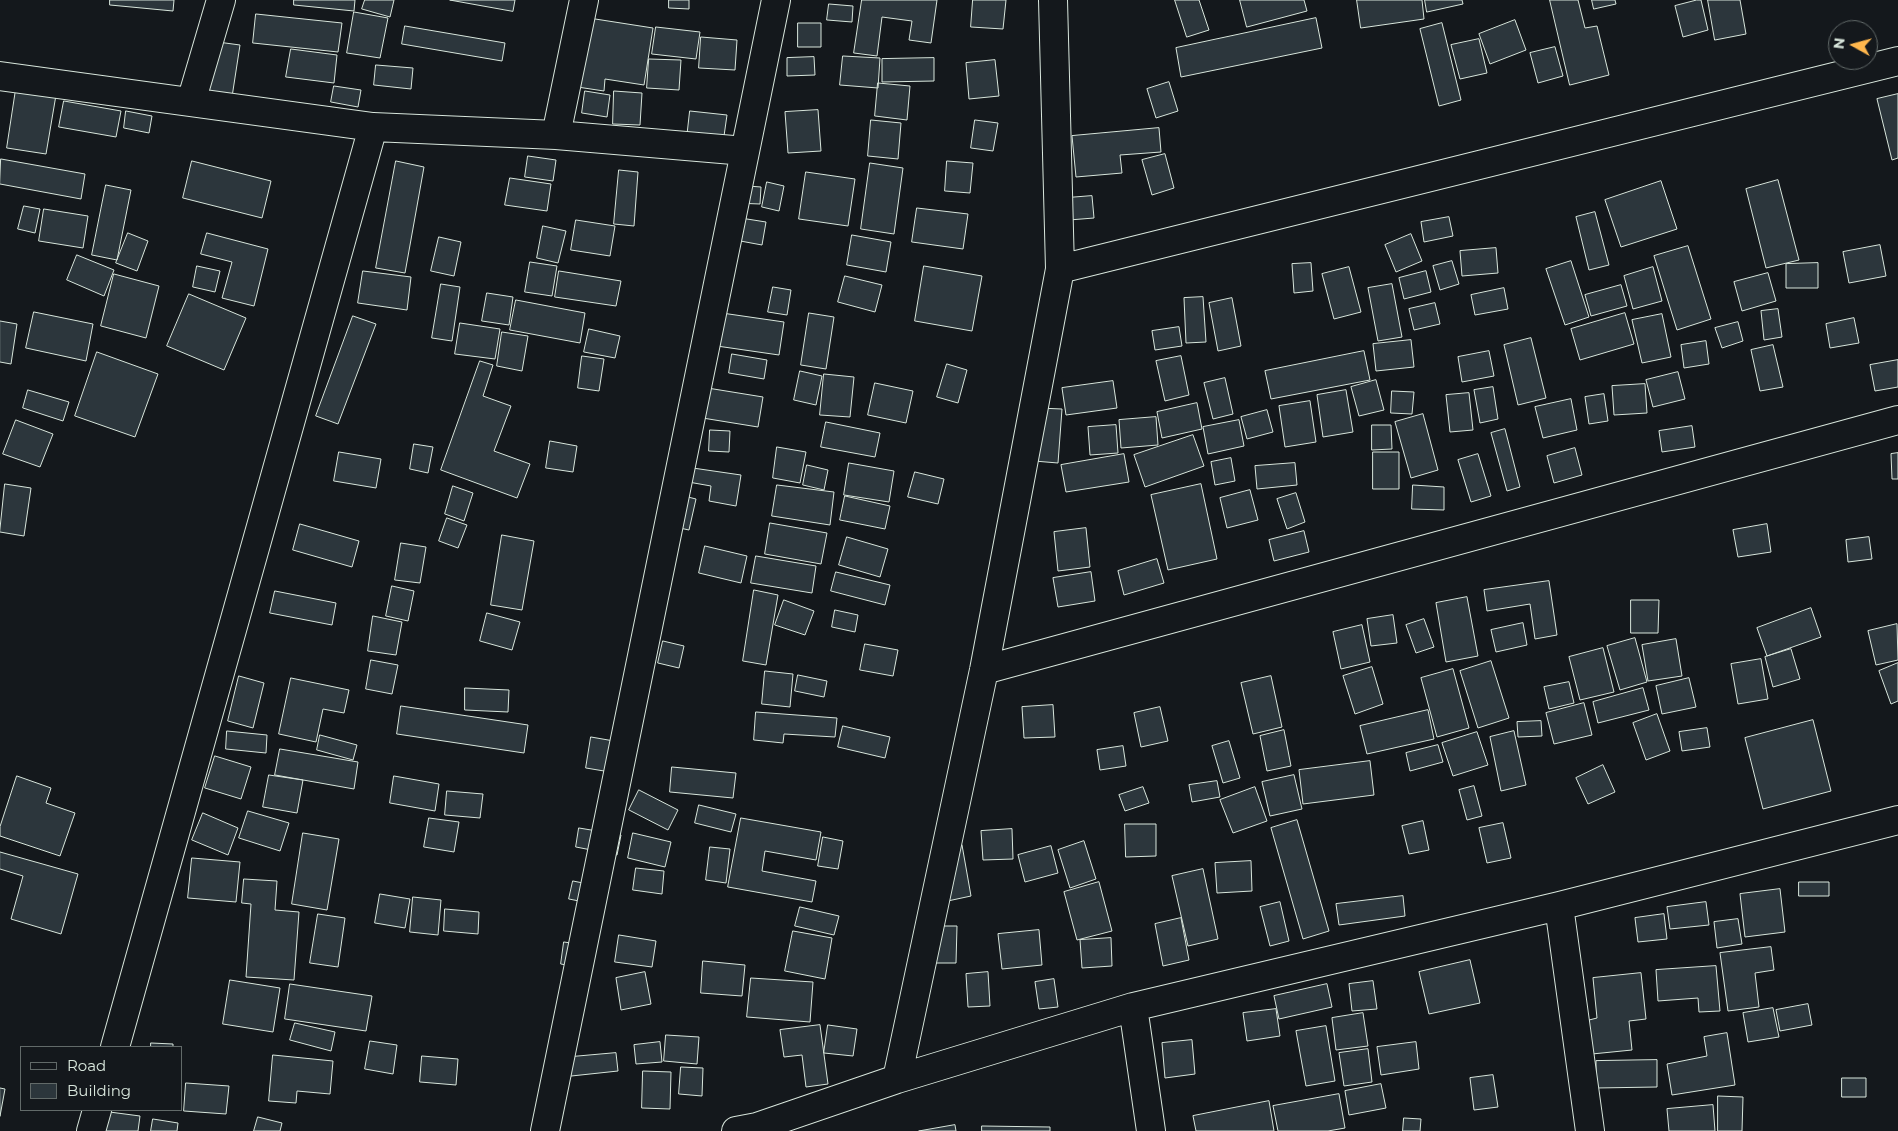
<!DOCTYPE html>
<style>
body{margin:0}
#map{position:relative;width:1898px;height:1131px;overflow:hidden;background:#14181c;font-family:Montserrat,sans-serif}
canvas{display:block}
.legend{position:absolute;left:20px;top:1046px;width:162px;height:65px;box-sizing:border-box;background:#14181c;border:1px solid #626a69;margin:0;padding:6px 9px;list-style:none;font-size:15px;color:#d8e6dc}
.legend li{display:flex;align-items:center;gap:10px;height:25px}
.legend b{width:25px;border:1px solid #626a69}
.north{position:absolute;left:1828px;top:20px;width:50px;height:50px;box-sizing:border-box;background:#14181c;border:1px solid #626a69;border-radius:50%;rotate:277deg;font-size:14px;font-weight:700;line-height:20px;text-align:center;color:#d8e6dc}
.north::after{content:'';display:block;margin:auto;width:18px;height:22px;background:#ffb74d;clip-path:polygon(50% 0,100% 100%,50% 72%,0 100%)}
</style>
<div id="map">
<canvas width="1898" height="1131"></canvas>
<ul class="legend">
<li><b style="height:6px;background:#14181c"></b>Road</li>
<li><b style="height:14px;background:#2c363c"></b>Building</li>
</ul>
<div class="north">N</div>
</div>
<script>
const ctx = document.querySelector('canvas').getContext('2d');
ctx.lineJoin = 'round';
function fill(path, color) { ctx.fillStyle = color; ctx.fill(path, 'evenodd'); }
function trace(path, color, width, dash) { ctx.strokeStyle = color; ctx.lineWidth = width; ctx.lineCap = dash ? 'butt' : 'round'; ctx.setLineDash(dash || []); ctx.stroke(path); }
const building = new Path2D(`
 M110,0H174L173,11L110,5Z
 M294,0H355L354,11L294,5Z
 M365,0H394L390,17L362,9Z
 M450,0H515L513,11Z
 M669,0H689V9L669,8Z
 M862,0H937L931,43L909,40L912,21L882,17L877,56L854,53Z
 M973,0H1006L1003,29L971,27Z
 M1175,0H1199L1209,30L1187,37Z
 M1240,0H1304L1307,11L1247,27Z
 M1357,0H1422L1424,19L1361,28Z
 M1425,0H1462L1463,4L1427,12Z
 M1550,0H1578L1585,28L1597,26L1609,75L1570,85Z
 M1592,0H1615L1616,4L1594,9Z
 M1697,0H1701L1708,30L1683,37L1675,6Z
 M1708,0H1740L1746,34L1715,40Z
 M829,4L853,6L852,22L827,20Z
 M354,12L388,18L380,58L347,53Z
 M256,14L342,23L338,52L253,43Z
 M576,16L653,28L644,85L605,79L604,91L564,85Z
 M1316,18L1322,48L1181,77L1176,48Z
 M1515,20L1526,50L1490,64L1479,34Z
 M798,23H821V47H798Z
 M1442,23L1461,100L1439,106L1420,29Z
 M405,26L505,43L502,61L402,44Z
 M656,27L700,32L696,59L652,54Z
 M701,37L737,40L735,70L699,68Z
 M1479,39L1487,73L1460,79L1451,45Z
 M203,40L240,45L232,97L195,91Z
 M1555,47L1563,76L1538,83L1530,53Z
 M291,49L337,55L334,83L286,77Z
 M843,56L880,58L878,88L840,85Z
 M814,57L815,75L787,76V58Z
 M934,58V81L882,82V59Z
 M649,59L681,60L679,90L647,88Z
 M995,60L999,96L969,99L966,63Z
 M376,65L413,68L411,89L374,85Z
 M1169,82L1178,111L1156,118L1147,89Z
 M878,83L910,86L907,120L875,116Z
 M334,86L361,90L358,107L331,102Z
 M16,89L56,95L46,154L7,148Z
 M585,91L610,95L607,117L582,113Z
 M614,91L642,93L640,125L613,124Z
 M1898,94V158L1892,160L1877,99Z
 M64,101L121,111L116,137L59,127Z
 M818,110L821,151L788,153L785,112Z
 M126,111L152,116L149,133L124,128Z
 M690,111L727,115L723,143L687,138Z
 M871,120L901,123L898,159L868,156Z
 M975,120L998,123L993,151L971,148Z
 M1159,128L1161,152L1120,155L1122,173L1076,177L1072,136Z
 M1165,154L1174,188L1152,195L1142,160Z
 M528,156L556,160L553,181L525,177Z
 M1,159L85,174L81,199L0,184Z
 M192,161L271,181L262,218L183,198Z
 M396,161L424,167L405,273L376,268Z
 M947,161L973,163L970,193L945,191Z
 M870,163L903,168L894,234L861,229Z
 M619,170L638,172L634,226L614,224Z
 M806,172L855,179L848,226L799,219Z
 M510,178L551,184L547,211L505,205Z
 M1778,180L1799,260L1766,268L1746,189Z
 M1661,181L1677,229L1621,247L1605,200Z
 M767,182L784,186L779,211L762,207Z
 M106,185L131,190L117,260L92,255Z
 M735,185L761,187L760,204L734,203Z
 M1092,196L1094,218L1069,220L1067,198Z
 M24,206L40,209L35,233L18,229Z
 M917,208L968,214L963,249L912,242Z
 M44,209L88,216L83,248L39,241Z
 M1595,212L1609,265L1589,270L1576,217Z
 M728,216L766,222L762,245L724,238Z
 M1449,217L1453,236L1424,242L1421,222Z
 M576,220L615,226L610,256L571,250Z
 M543,226L566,231L558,263L537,258Z
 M128,233L148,241L137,271L116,263Z
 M207,233L268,249L254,306L222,298L232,262L201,254Z
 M1411,234L1422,261L1396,272L1385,245Z
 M852,235L891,242L886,272L847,265Z
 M439,237L461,242L454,276L431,271Z
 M1880,245L1886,276L1849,283L1843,252Z
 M1688,246L1711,319L1677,330L1654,256Z
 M1496,248L1498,273L1462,276L1460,251Z
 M77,255L114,270L104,296L67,280Z
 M1452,261L1459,284L1440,290L1433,266Z
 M1571,261L1589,317L1565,325L1546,269Z
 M530,262L557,266L552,296L525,292Z
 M1311,263L1313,291L1294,293L1292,264Z
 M1818,263V288H1786V264Z
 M197,266L220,271L215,292L193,287Z
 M924,266L982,276L972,331L915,321Z
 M1349,267L1361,312L1334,319L1322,274Z
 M1653,267L1662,301L1633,309L1624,276Z
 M363,271L411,277L407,310L358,303Z
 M559,271L621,281L616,306L555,297Z
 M1426,271L1431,292L1404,299L1399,278Z
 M1768,273L1776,301L1742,311L1734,282Z
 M114,274L159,286L146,338L101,326Z
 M845,276L882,285L875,312L838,302Z
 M441,284L460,287L452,341L432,338Z
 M1392,284L1402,337L1378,341L1368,288Z
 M1621,285L1627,306L1591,316L1585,295Z
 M773,287L791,290L787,315L768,312Z
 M1504,288L1508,309L1475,315L1471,295Z
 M487,293L513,297L509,325L482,321Z
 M189,294L246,318L224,370L167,346Z
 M1203,297L1206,342L1186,343L1184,298Z
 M1232,298L1241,346L1218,351L1209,303Z
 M516,300L585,313L580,343L510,330Z
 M1435,303L1440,324L1414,330L1409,309Z
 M1778,309L1782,337L1764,340L1761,311Z
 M708,311L784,322L779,355L703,344Z
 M34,312L93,324L86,361L26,348Z
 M809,313L834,317L826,369L801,365Z
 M1625,313L1634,344L1580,360L1571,329Z
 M1662,314L1671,357L1642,363L1632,320Z
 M353,316L376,324L338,424L316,416Z
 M1854,318L1859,343L1830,348L1826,324Z
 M0,321L17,324L11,364L0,362Z
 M1738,322L1743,341L1722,348L1715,328Z
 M460,323L500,329L495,359L455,354Z
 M1179,327L1182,346L1155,350L1152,331Z
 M589,329L620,336L615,358L584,352Z
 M502,332L528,336L522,371L497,366Z
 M1531,338L1546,398L1518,405L1504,345Z
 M1411,340L1414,367L1376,371L1373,344Z
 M1706,341L1709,364L1684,368L1681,345Z
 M1773,345L1783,387L1760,391L1751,350Z
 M1364,351L1370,380L1271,399L1265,371Z
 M1489,351L1494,376L1462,382L1458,357Z
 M97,352L158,374L135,437L75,416Z
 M732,354L767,360L764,379L729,373Z
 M582,356L604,359L599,391L578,388Z
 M1181,356L1189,395L1165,401L1156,361Z
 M1898,360V387L1875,391L1870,365Z
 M480,361L493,365L483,396L511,406L494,451L530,464L517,498L441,470Z
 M947,364L967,370L958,403L937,397Z
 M800,371L822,376L816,405L794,400Z
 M1678,372L1685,399L1653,407L1646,380Z
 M824,374L854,377L850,417L820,415Z
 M1225,378L1233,414L1213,419L1204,383Z
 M1376,380L1384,410L1359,416L1351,387Z
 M1113,381L1117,408L1066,415L1062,388Z
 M875,383L913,391L906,423L868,415Z
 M1645,384L1647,413L1614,415L1612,386Z
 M689,385L763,397L758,427L684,415Z
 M1493,387L1498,419L1480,423L1474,390Z
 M28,390L69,402L63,421L23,408Z
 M1346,390L1353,432L1323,437L1317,395Z
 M1392,391L1414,392L1412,414L1391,413Z
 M1469,393L1473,430L1450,432L1446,395Z
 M1604,394L1608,421L1589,424L1585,397Z
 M1571,399L1577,430L1543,438L1535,407Z
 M1310,401L1316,442L1285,447L1279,406Z
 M1197,403L1202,429L1162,438L1157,412Z
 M1038,408L1062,409L1058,463L1034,461Z
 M1267,410L1273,432L1247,439L1241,417Z
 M1423,414L1438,470L1411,478L1395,422Z
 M1156,417L1158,445L1121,448L1119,420Z
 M16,420L53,434L40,467L3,454Z
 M1239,420L1244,446L1208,454L1203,427Z
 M826,422L880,433L875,457L821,447Z
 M1116,425L1118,453L1090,455L1088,427Z
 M1372,425H1391L1392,449L1372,450Z
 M1692,426L1695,447L1662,452L1659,431Z
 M1505,429L1520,487L1507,491L1491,433Z
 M710,430L730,431L729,452L709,451Z
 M1193,435L1204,466L1145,487L1134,455Z
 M550,441L577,446L573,472L546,468Z
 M414,444L433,447L428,473L410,469Z
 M777,447L806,452L800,483L773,478Z
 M1575,448L1582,475L1554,483L1547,456Z
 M339,452L381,459L376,488L334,481Z
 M1373,452H1399V489H1373Z
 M1898,453V479H1892L1891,454Z
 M1124,454L1129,482L1066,492L1061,465Z
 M1478,454L1491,496L1471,502L1458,460Z
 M1231,458L1235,481L1215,485L1211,462Z
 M849,463L894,471L889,502L844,495Z
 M1295,463L1297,485L1257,489L1255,466Z
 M807,465L828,470L824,490L803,485Z
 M679,466L741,475L736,506L709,501L711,486L677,480Z
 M915,472L944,479L938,504L908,497Z
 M5,484L31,488L24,536L0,532Z
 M1201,484L1217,559L1168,570L1151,495Z
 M777,485L834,492L830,525L772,516Z
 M1413,485L1444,487V510L1412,509Z
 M453,486L473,493L464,521L445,514Z
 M1250,490L1258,520L1227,528L1220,498Z
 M668,492L696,499L689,530L661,524Z
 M1296,493L1305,522L1287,529L1277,499Z
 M845,496L890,506L885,529L840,520Z
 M447,518L467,525L458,548L439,541Z
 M770,523L827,533L821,564L765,554Z
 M300,524L359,541L352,567L293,550Z
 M1767,524L1771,552L1738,557L1733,530Z
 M1086,528L1090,567L1058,571L1054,532Z
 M1304,531L1309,552L1274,561L1269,540Z
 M502,535L534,541L522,610L491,605Z
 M847,537L888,549L880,577L839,565Z
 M1869,537L1872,559L1848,562L1846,540Z
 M401,543L426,547L420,583L395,580Z
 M705,546L747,556L741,583L699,573Z
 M756,556L816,566L812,593L751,583Z
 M1157,559L1164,583L1124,595L1118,571Z
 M836,572L890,585L885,605L831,591Z
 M1091,572L1095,601L1058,607L1053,578Z
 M1549,581L1557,635L1535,639L1530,604L1487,611L1484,590Z
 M392,586L414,591L408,621L386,616Z
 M754,590L778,595L766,665L743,661Z
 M275,591L336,603L332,625L270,613Z
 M1467,597L1478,656L1446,662L1436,603Z
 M784,600L814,611L805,635L775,625Z
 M1631,600H1659L1658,633H1631Z
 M1811,608L1821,637L1767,656L1757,628Z
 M835,610L858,615L855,632L832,627Z
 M487,613L520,622L512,650L480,641Z
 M1393,615L1397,643L1371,646L1367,619Z
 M373,616L402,622L396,655L368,651Z
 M1424,619L1434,647L1416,653L1406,625Z
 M1523,623L1527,645L1496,652L1491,630Z
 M1897,624L1898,660L1876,665L1868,631Z
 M1362,625L1370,662L1341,669L1333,632Z
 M1635,638L1647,682L1620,690L1607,646Z
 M1676,639L1682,676L1648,681L1642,645Z
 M663,641L684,646L679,668L658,663Z
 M865,644L898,650L893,676L860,670Z
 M1603,648L1614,692L1580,700L1569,657Z
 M1791,649L1800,679L1773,687L1765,657Z
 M1761,659L1768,699L1738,704L1731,664Z
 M371,660L398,665L392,694L366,689Z
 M1491,661L1509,718L1478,728L1460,671Z
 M1898,663V701L1891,704L1879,671Z
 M1372,667L1383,704L1355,714L1343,676Z
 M1453,669L1469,728L1437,737L1421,678Z
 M765,671L793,674L790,707L762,704Z
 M798,675L827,681L824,697L795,691Z
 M239,676L264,683L253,728L228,721Z
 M1271,676L1282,727L1253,734L1241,683Z
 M291,678L349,690L344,713L323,709L316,742L279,734Z
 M1689,678L1696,707L1662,714L1656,686Z
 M1569,682L1574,703L1549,709L1544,687Z
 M465,688L509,690L508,712L465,710Z
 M1643,688L1649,710L1598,723L1593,702Z
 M1584,703L1592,735L1554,744L1546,713Z
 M1053,705L1055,737L1024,738L1022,707Z
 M401,706L528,725L524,753L397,734Z
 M1160,707L1168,741L1141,747L1134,713Z
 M1428,710L1434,739L1367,754L1360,726Z
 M756,712L837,718L835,737L784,734L783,743L754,740Z
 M1657,714L1670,751L1646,760L1633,723Z
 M1813,720L1831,791L1763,809L1745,738Z
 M1541,721L1542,736L1518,737L1517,722Z
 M843,726L890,737L885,758L838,747Z
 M1707,728L1710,747L1682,751L1679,732Z
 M1284,730L1291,766L1267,771L1260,736Z
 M227,731L267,735L266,753L226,749Z
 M1514,731L1526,785L1501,791L1490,737Z
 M1477,732L1488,765L1453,776L1442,743Z
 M320,735L357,745L353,760L317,750Z
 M591,737L614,741L610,772L586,768Z
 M1229,741L1240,778L1223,783L1212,746Z
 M1438,745L1443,762L1410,771L1406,753Z
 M1123,746L1126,766L1100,770L1097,750Z
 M280,749L358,762L354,789L275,775Z
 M215,756L251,767L241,799L205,788Z
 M1370,761L1374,795L1303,804L1299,770Z
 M1603,765L1615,792L1588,804L1576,778Z
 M672,767L736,773L733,798L670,792Z
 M269,775L303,780L297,813L263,807Z
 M1294,775L1302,809L1270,816L1262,782Z
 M17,776L51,788L46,803L75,813L60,856L0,836V827Z
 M394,776L439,784L435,811L390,803Z
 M1217,781L1220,797L1192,802L1189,785Z
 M1474,786L1482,816L1467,820L1459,790Z
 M1143,787L1149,803L1125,811L1119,795Z
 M1255,787L1267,821L1233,833L1220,800Z
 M639,790L678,810L668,830L629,810Z
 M447,791L483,794L480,818L445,815Z
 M699,805L736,814L731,832L695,823Z
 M248,811L289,823L280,851L239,838Z
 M203,813L238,828L228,855L192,840Z
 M429,818L459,822L454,852L424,847Z
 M741,818L821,832L816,860L765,851L762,871L816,881L812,902L728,887Z
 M1297,820L1329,931L1303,939L1271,828Z
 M1423,821L1429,850L1409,854L1402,826Z
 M1503,823L1511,858L1487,863L1479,828Z
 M1125,824H1156V856L1126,857Z
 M579,828L621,835L617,855L576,847Z
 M1012,829L1013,859L983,860L981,831Z
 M303,833L339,839L327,910L292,904Z
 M633,833L671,842L665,867L628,858Z
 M823,837L843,841L838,869L818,866Z
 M1084,841L1096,879L1070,888L1058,850Z
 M962,845L971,896L943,902L933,850Z
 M1051,846L1058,873L1025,882L1018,855Z
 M710,847L730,849L726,883L706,880Z
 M0,852L78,874L61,934L11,919L23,876L0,869Z
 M192,858L240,862L236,902L188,898Z
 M1251,861L1252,891L1217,893L1215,863Z
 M636,868L664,871L662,894L633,890Z
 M1203,869L1218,939L1188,946L1172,876Z
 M244,879L277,881L275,910L299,912L294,980L246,977L251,904L242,903Z
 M573,881L608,888L604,906L569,899Z
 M1099,882L1112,931L1077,940L1064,892Z
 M1799,882H1829V896H1799Z
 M1780,889L1785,932L1745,937L1740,894Z
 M380,894L410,899L405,928L375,923Z
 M1403,896L1405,916L1339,925L1336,904Z
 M413,897L441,900L438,935L410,932Z
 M1280,902L1289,941L1270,946L1260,907Z
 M1706,902L1709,925L1670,929L1667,907Z
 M800,907L839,916L834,935L795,926Z
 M445,909L479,912L478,934L444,931Z
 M318,914L345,918L338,967L310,963Z
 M1664,914L1667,939L1638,942L1635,918Z
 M1181,918L1189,960L1163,966L1155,924Z
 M1738,919L1742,944L1717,948L1714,922Z
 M931,926H957L956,963H931Z
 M1039,930L1042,965L1002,969L998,934Z
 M793,931L832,938L825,979L785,971Z
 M619,935L656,941L652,967L615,962Z
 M1111,938L1112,966L1082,968L1080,940Z
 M564,942L591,946L587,969L561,964Z
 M1771,947L1774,970L1755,973L1759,1007L1728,1011L1720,953Z
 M1470,960L1480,1003L1429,1014L1419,972Z
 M703,961L745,965L742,996L701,993Z
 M1716,966L1720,1011L1699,1012L1698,998L1658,1001L1656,970Z
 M645,972L651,1004L621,1010L616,978Z
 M988,972L990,1006L968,1007L966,974Z
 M1641,973L1646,1019L1629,1021L1632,1050L1592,1054L1589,1020L1597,1018L1593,978Z
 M751,978L813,982L810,1022L747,1017Z
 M1054,979L1058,1007L1039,1009L1035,982Z
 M230,980L280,988L273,1032L223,1024Z
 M1373,981L1377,1009L1352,1011L1349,984Z
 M290,984L372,996L366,1031L285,1019Z
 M1327,984L1332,1007L1279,1019L1274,996Z
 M1808,1004L1812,1025L1780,1031L1776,1010Z
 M1773,1008L1779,1037L1748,1042L1743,1013Z
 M1276,1009L1280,1036L1247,1041L1243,1013Z
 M1363,1013L1368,1046L1336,1050L1332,1018Z
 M295,1023L335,1032L331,1051L290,1040Z
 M820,1025L828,1084L806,1087L802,1055L784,1057L780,1030Z
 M828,1025L857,1029L853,1056L824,1053Z
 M1326,1026L1335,1081L1306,1086L1296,1031Z
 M1727,1033L1735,1085L1672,1095L1667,1064L1707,1056L1704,1037Z
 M666,1035L699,1037L697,1064L664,1061Z
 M1192,1040L1195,1074L1165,1078L1162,1043Z
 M370,1041L397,1045L393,1074L365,1069Z
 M660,1042L662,1062L636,1064L634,1045Z
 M1416,1042L1419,1069L1381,1075L1377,1047Z
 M151,1043L173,1044V1047H151Z
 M1368,1049L1372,1082L1344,1086L1339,1053Z
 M616,1053L618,1071L562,1077L560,1058Z
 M273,1055L333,1061L330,1094L297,1091L296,1103L269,1101Z
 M422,1056L458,1059L456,1085L420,1082Z
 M1657,1060V1087L1596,1088V1061Z
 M681,1067L703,1068L702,1096L679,1094Z
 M643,1071L671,1072L670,1109L642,1108Z
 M1493,1075L1498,1107L1474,1110L1470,1078Z
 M1842,1078H1866V1097H1842Z
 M186,1083L229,1086L226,1114L184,1111Z
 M1381,1084L1386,1108L1349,1115L1345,1091Z
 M0,1088L5,1089L0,1116Z
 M1339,1094L1345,1128L1328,1131H1278L1273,1106Z
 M1718,1096L1743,1097L1742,1131H1718Z
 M1269,1101L1274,1131H1196L1193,1116Z
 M1713,1105L1715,1131H1669L1667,1109Z
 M102,1111L140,1116L138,1131H100Z
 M258,1117L282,1123L280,1131H254Z
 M1404,1118L1421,1119L1420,1131H1403Z
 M153,1119L178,1123L177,1131H151Z
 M955,1125L956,1131H919Z
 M982,1126L1050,1127V1131H982Z`);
fill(building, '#2c363c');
trace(building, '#d8e6dc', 1);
const street = new Path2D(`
 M0,76L373,127L556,135L745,151
 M191,102L221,0
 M556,135L584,0
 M1060,269L1898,61
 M984,670L1898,420
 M1559,906L1590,1131
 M1133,1007L1151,1131
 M115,1047L373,127
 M897,1079L984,670L1060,269L1053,0
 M91,1131L97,1110
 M545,1131L776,0
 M736,1131L757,1127L897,1079L1133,1007L1559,906L1898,820`);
trace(street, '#d8e6dc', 30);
trace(street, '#14181c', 28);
</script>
